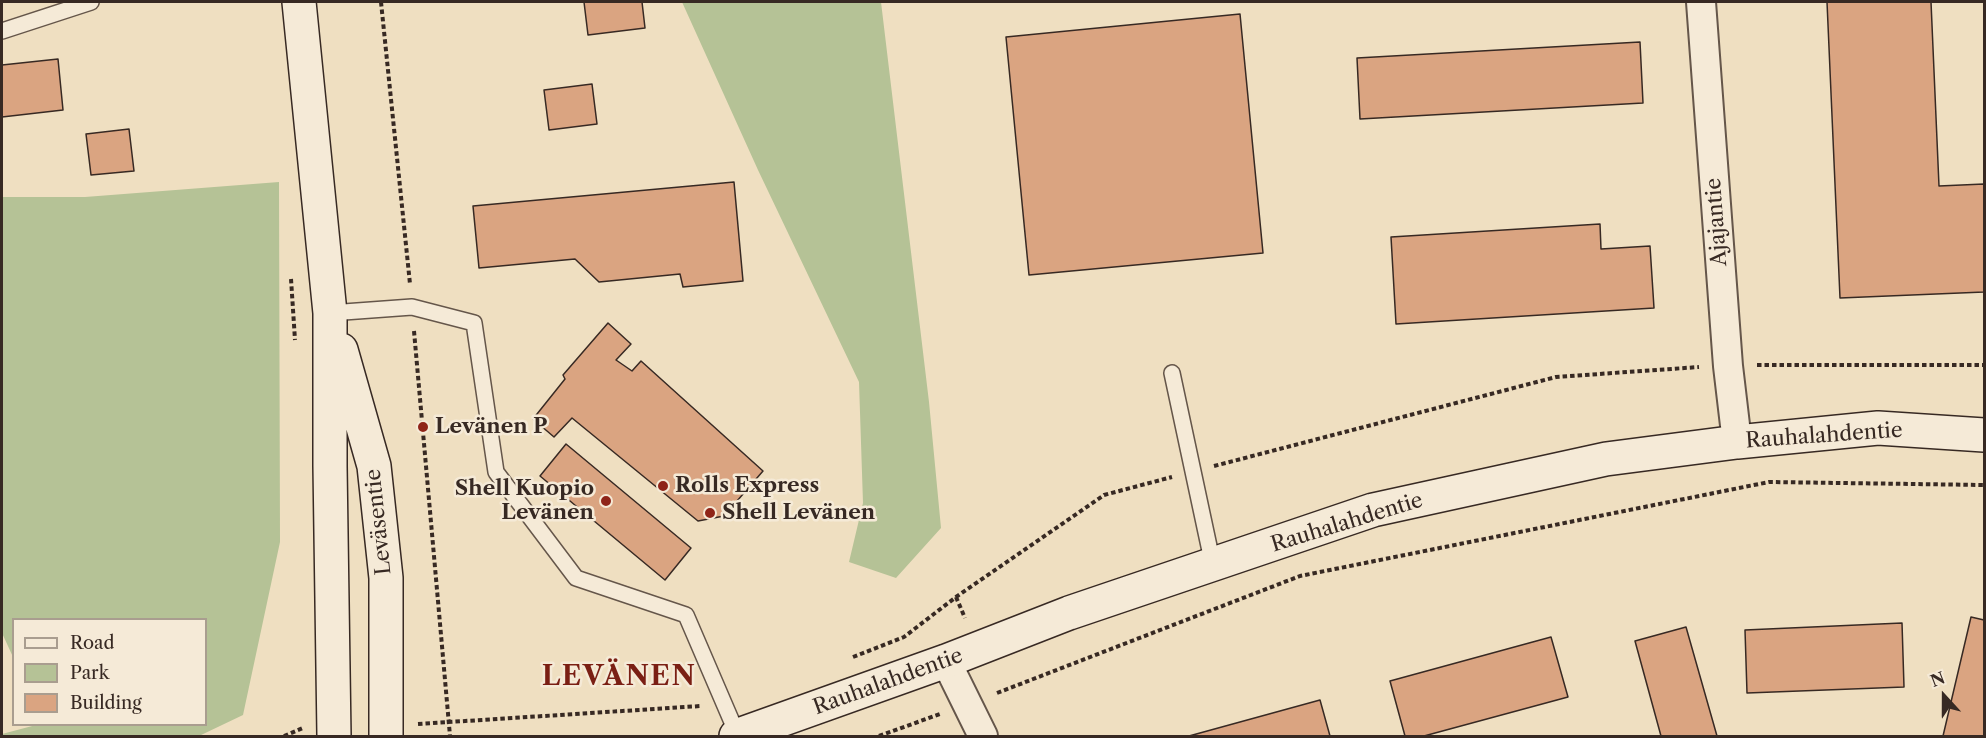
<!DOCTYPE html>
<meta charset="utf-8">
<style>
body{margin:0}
#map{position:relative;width:1986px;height:738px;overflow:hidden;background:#efdfc1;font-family:"Libre Caslon Text",serif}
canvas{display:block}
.frame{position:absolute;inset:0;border:3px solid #372923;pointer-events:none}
.legend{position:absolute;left:12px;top:618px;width:195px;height:108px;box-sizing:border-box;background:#f5ead7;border:2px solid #a99d8f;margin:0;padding:8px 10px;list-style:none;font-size:18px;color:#372923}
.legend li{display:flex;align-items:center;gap:12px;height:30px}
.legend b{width:30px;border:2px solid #a99d8f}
.north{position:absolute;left:1914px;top:666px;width:60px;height:60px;-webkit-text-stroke:4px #f5ead7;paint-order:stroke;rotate:339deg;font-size:16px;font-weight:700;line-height:24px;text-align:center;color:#372923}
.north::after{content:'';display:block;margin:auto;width:21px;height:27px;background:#372923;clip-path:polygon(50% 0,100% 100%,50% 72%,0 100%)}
</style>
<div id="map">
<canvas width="1986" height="738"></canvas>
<div class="frame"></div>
<ul class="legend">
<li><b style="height:8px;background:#f5ead7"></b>Road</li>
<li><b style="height:16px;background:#b5c296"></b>Park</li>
<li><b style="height:16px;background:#daa481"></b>Building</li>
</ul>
<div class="north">N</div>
</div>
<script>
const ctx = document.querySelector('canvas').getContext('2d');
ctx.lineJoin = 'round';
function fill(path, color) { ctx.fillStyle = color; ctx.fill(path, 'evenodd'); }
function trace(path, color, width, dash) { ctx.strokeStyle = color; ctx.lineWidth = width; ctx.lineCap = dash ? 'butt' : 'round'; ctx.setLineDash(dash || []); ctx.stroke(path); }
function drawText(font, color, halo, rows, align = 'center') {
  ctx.font = font + ' "Libre Caslon Text",serif'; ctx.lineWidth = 5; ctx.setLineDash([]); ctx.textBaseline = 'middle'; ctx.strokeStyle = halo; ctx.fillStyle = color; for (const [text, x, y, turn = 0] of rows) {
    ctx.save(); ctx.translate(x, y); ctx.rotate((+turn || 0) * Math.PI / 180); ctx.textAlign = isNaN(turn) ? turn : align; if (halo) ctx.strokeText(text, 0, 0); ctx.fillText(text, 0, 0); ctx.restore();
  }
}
fill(new Path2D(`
 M682,2H881L929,402L941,528L896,578L849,562L863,503L859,382L758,170Z
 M279,182L280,542L243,715L199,736H2V734L36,725L206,724V620H14L13,657L2,633V197H85Z`), '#b5c296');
const building = new Path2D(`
 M584,2H642L645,28L588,35Z
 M1827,2H1931L1939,186L1984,184V292L1840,298Z
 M1240,14L1263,253L1029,275L1006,37Z
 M1640,42L1643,103L1360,119L1357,58Z
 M58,59L63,110L2,117V65Z
 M592,84L597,124L549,130L544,90Z
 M129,129L134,171L91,175L86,134Z
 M734,182L743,281L683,287L680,274L599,282L575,259L479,268L473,206Z
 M1600,224L1601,249L1650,246L1654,308L1396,324L1391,237Z
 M608,323L631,344L616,360L632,371L641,361L763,471L724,516L698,521L572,418L554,437L533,419L565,379L563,375Z
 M566,444L691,548L665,580L540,476Z
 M1971,617L1984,620V736H1943Z
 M1902,623L1904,687L1747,693L1745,630Z
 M1686,627L1717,736H1661L1635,641Z
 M1551,637L1568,697L1424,736H1405L1390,681Z
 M1320,700L1330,736H1189Z`);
fill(building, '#daa481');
trace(building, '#372923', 1.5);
const service = new Path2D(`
 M2,31L91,2
 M330,313L412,307L474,323L496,472L576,578L686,615L738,736
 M1172,373L1213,565`);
const minor = new Path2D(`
 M1701,2L1728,366L1737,442
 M946,661L983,736`);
const secondary = new Path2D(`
 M299,2L330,313V466L334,736
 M341,350L374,466L386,578V736
 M736,736L946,661L1069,613L1373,510L1606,459L1737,442L1878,428L1984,435`);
trace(service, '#65564a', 18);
trace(minor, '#65564a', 32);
trace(secondary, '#372923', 36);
trace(new Path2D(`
 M381,2L410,284
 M291,279L295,340
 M414,331L450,736
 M1757,365H1984
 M1214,466L1556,377L1699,367
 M956,597L965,618
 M853,657L904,637L956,597L1104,495L1172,477
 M997,693L1300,576L1769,482L1984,485
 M418,724L701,706
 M284,736L303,728
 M879,736L940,714`), '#372923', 4, [4.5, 3]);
trace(service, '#f5ead7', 15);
trace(minor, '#f5ead7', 28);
trace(secondary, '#f5ead7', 33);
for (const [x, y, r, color] of [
 [423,427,6,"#8f2418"],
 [663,486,6,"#8f2418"],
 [606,501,6,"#8f2418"],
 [710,513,6,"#8f2418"]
]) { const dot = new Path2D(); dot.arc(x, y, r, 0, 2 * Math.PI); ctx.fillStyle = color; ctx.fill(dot); trace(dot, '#f5ead7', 2); }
drawText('21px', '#372923', '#f5ead7', [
 ["Ajajantie",1717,222,-94],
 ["Rauhalahdentie",1824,436,-4],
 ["Leväsentie",379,522,-96],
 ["Rauhalahdentie",1347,523,-17],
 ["Rauhalahdentie",888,682,-20]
]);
drawText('bold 21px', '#372923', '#f5ead7', [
 ["Levänen P",435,427],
 ["Rolls Express",675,486],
 ["Shell Kuopio",594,489,"right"],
 ["Levänen",594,513,"right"],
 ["Shell Levänen",722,513]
], 'left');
ctx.letterSpacing = '1.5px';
drawText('bold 27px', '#7a1f14', '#f5ead7', [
 ["LEVÄNEN",619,677]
]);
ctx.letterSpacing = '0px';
</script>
